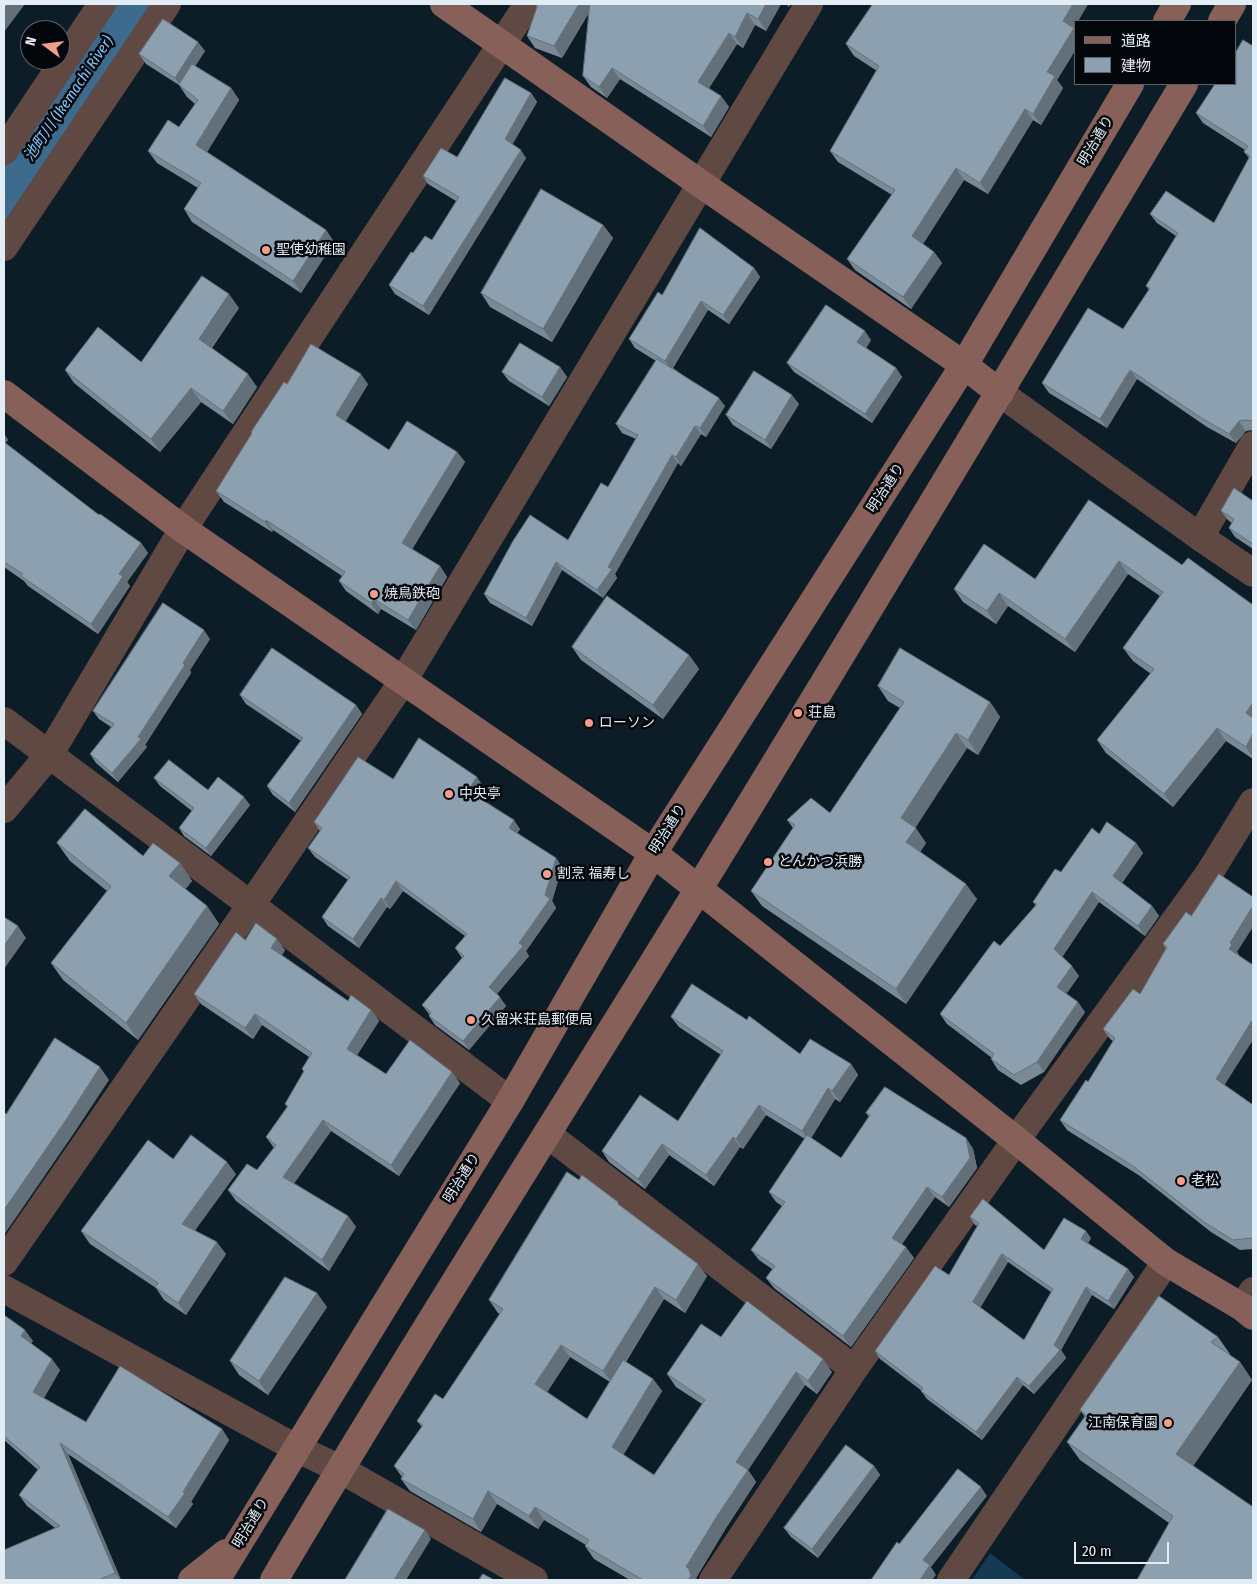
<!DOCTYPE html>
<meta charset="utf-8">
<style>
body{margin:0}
#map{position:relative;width:1257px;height:1584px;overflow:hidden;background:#0d1d28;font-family:"Fira Sans Condensed","Noto Sans JP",sans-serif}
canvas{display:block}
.frame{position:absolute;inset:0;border:5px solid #e3edf5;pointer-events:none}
.legend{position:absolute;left:1074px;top:20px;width:162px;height:65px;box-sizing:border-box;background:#03070b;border:1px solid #5d6369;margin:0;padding:6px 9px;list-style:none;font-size:15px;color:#e3edf5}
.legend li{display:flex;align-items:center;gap:10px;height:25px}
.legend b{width:25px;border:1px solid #5d6369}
.north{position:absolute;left:20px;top:20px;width:50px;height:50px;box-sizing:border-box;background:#03070b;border:1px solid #5d6369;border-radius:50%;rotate:285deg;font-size:14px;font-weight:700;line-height:20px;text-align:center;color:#e3edf5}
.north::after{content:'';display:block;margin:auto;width:18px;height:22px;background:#f49d8b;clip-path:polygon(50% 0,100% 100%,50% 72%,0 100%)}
.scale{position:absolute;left:1074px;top:1542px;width:95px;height:22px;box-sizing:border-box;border:2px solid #e3edf5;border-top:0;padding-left:6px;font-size:15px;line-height:18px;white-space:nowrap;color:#e3edf5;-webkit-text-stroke:4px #03070b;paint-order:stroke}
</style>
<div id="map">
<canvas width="1257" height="1584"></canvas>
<div class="frame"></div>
<ul class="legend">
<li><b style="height:6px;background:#876159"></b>道路</li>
<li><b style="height:14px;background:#8da0af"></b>建物</li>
</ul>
<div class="north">N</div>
<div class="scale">20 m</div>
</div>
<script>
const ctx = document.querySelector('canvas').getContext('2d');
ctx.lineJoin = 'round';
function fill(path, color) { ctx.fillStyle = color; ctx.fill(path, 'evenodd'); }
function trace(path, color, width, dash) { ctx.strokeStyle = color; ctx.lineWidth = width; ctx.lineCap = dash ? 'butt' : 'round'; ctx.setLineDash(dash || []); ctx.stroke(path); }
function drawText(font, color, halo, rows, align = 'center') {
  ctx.font = font + ' "Fira Sans Condensed","Noto Sans JP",sans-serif'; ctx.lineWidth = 5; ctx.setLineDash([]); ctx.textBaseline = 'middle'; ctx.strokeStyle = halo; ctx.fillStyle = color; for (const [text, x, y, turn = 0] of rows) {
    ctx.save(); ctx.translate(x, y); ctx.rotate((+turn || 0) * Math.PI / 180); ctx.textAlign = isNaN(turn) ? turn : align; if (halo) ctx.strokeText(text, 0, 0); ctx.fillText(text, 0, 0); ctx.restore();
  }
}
fill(new Path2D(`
 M990,1553L1025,1580H972Z`), '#153a53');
trace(new Path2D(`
 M4,194L134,4`), '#3c6b8e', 58);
trace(new Path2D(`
 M4,151L102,4
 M4,247L167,4
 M1000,393L1200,537L1253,573
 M1200,537L1253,445
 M4,721L251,905L510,1101
 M4,809L49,755L183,529L528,4
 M547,1134L854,1369
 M4,1262L251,905L403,681L809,4
 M4,1289L296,1448L340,1469L534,1580
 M1242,1307L1253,1291
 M713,1580L854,1369L1016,1140L1208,875L1253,802
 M951,1580L1166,1262`), '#604843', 28);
trace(new Path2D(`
 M444,4L701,184L964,365L1000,393
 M1167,21L1177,4
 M1222,21L1232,4
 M4,394L183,529L653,853L1016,1140L1166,1262L1242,1307L1253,1316
 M192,1580L226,1553
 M216,1580L510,1101L653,853L964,365L1130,84
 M274,1580C411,1348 557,1120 698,890C862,623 1023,353 1184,84`), '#876159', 28);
fill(new Path2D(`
 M535,4H781L766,31L755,25L743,48L737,44L709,88L721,96L729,107L711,137L620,79L607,98L591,87L583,76L590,11L562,58L535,48L527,36L537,7Z
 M873,4H1088L1078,21H1076V24L1073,28L1076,31V49L1057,80L1063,88L1041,125L1033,120L988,194L964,180L923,244L934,252L942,263L911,309L855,270L847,259L892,195L838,162L830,151L877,71L854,56L846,44Z
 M1253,46V430L1246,431L1236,443L1207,427L1137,379L1107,428L1049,393L1042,383L1123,329L1149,290L1146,286L1176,236L1157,223L1150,214L1214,223L1249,158L1244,152L1245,150L1203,123L1196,113Z
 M205,51L195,66L231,88L239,100L207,152L326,230L334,242L301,293L192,222L184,209L198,188L157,163L148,151L179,127L195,104L187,97L179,85L146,64L139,54Z
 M531,93L537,102L512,144L526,158L429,315L395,294L389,285L413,253L432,240L456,201L428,184L423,176L457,157Z
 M603,225L613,238L552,342L490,307L481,293Z
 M754,268L760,277L729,324L708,310L673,368L725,406L706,437L701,434L681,466L678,463L615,574L617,578L603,598L562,570L532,626L490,603L484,594L568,540L608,487L636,439L622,433L616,424L656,361L635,348L629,339L662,295Z
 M239,308L212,348L257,387L233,424L201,402L160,452L74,383L65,370L141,362Z
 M871,340L866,348L896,368L902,377L872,423L794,372L787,363Z
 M560,367L567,377L549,406L509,381L502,372Z
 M287,384H368L345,422L389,450L457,452L465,462L412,549L440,566L447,577L416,630L381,609L378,614L346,591L339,581L342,576L273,530L272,532L224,502L216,491Z
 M799,404L771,449L733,425L726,415Z
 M4,434L8,440L5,443L99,515L141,543L148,553L127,582L130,586L98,634L28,586L24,581L4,567Z
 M1089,500L1182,565L1253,605V759L1226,741L1173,807L1106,753L1097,740L1151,674L1133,661L1123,648L1160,596L1128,574L1075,652L1008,606L996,624L963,602L954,589L1035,579Z
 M1253,501V549L1235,537L1229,528L1232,523L1228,520L1221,511Z
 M210,639L190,670L191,673L145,745L147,747L118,782L96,763L90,754L111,727L99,719L93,711Z
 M572,647L689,655L699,669L663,719L581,660Z
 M878,686L990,702L1000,717L978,755L967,748L915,828L926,843L920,852L977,899L906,1004L762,906L751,891L793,828L787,820L830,813L900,708L888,701Z
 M240,695L356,705L362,714L295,812L273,795L267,786L301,741L246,704Z
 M154,778L208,790L250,805L211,856L184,836L179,828L192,811L160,786Z
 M393,779L483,786L476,796L520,829L517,833L556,858L562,867L552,901L556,908L526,951L529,956L497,994L506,1006L469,1050L435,1025L429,1016V1014L422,1005L462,958L455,948L465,936L403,891L390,909L387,907L359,948L328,926L322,917L348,880L315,857L308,848L320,831L314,822Z
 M1099,834L1136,843L1143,853L1122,883L1152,906L1159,916L1145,936L1099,902L1062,957L1079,976L1066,994L1085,1012L1044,1072L1021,1085L998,1070L991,1059L992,1058L947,1024L940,1014L1036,906L1033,902Z
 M57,843L143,856L180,863L192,881L185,889L207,906L219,924L138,1040L63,980L51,963L107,891L70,861Z
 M1191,916L1237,952L1239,955L1225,1085L1253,1105V1249L1240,1250L1211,1232L1140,1176L1067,1130L1060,1120L1088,1082L1113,1041L1110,1039L1103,1029L1140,994L1166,949L1163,944Z
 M245,940L285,950L282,955L348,1001L371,1010L379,1021L357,1055L386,1074L460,1083L399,1176L331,1131L294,1183L348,1216L356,1227L329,1271L236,1201L228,1190L257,1170L274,1148L266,1137L287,1107L285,1104L304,1072L302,1069L309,1057L262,1025L253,1039L201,1004L194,994Z
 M671,1017L747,1020L800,1054L851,1064L858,1075L840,1102L835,1099L811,1138L841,1158L869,1117L866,1113L966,1138L973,1149L977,1168L949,1207L935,1197L902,1244L914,1258L851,1347L774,1288L766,1278L772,1269L759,1260L751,1250L782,1206L776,1202L769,1192L805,1139L766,1115L743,1149L740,1147L714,1186L669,1155L645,1189L609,1162L602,1151L678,1121L721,1055L679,1027Z
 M173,1159L236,1174L195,1230L226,1254L186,1315L164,1300L156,1288L90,1244L81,1231Z
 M621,1206L707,1276L685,1313L664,1299L626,1362L653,1379L662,1391L623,1455L654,1475L702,1404L676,1387L667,1374L721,1337L832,1372L817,1394L805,1385L748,1470L756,1482L726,1528L696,1578L697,1580H630L594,1559L585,1546L586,1545L544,1520L538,1529L497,1504L481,1532L410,1491L401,1479L402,1477L394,1466L422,1427L417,1421L443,1399L500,1314L498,1313L489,1300ZM570,1357L610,1382L587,1419L547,1392Z
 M970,1217L1044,1250L1091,1238L1088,1243L1128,1269L1134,1277L1114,1309L1092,1295L1061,1350L1066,1358L1034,1394L1023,1385L982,1440L927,1399L921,1391H922L880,1359L875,1351L949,1275L978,1226L975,1225ZM1008,1262L1051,1292L1024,1340L980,1307Z
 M327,1307L268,1395L239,1375L230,1361Z
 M4,1315L33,1341L31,1343L60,1370L44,1398L86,1422L222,1429L229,1440L191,1502L193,1504L176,1528L68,1454L121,1580H4L55,1528L27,1506L19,1495L38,1470L4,1440Z
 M1218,1337L1230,1354L1229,1355L1240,1362L1252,1380L1193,1466L1253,1507L1169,1523L1080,1460L1067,1442L1085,1417L1080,1410Z
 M874,1466L880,1475L818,1558L791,1537L784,1528Z`), '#798a96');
fill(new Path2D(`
 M8,4H25L4,32V9Z
 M579,4H594L562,58L554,46Z
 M766,4H781L766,31L758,19Z
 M786,4H791L789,7Z
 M1073,4H1088L1078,21H1076V24L1071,33L1063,21Z
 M747,13L755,25L743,48L735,37Z
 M1074,28L1076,31V49L1057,80L1063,88L1041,125L1033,114L1047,72Z
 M729,33L737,44L706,93L698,82Z
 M198,42L205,51L182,87L175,78Z
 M612,68L620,79L607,98L599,87Z
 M231,88L239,100L204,157L196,145Z
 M531,93L537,102L511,147L505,139Z
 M721,96L729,107L711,137L703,126Z
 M1025,109L1033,120L988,194L980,183Z
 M521,150L526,158L429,315L423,306Z
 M956,168L964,180L920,248L912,236Z
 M603,225L613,238L552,342L543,329Z
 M326,230L334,242L301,293L293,281Z
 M934,252L942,263L911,309L903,297Z
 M754,268L760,277L729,324L723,315Z
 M229,294L239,308L208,352L199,339Z
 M701,301L708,310L671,370L665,361Z
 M865,331L871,340L864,352L857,342Z
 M560,367L567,377L549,406L542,397Z
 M896,368L902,377L872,423L865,414Z
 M1130,370L1137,379L1107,428L1100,419Z
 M248,374L257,387L233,424L223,411Z
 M361,374L368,384L343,426L336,415Z
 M191,388L201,402L160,452L151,439Z
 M792,395L799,404L771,449L765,440Z
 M719,398L725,406L706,437L700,428Z
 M1239,421L1246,431L1236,443L1229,434Z
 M695,426L701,434L681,466L676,457Z
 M4,434L8,440L4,445Z
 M457,452L465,462L410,553L402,543Z
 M672,455L678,463L615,574L617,578L603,598L597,590L608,567Z
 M266,520L273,530L272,532L265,522Z
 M141,543L148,553L127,582L130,586L98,634L91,624L119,574Z
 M1119,561L1128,574L1075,652L1065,639Z
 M556,562L562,570L532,626L526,618Z
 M440,566L447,577L416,630L408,620Z
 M999,593L1008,606L996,624L987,611Z
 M374,599L381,609L378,614L371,603Z
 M204,630L210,639L190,670L191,673L145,745L147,747L118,782L112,773L138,737L183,663Z
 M689,655L699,669L663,719L653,705Z
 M990,702L1000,717L978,755L968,740Z
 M1253,702V723L1246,713Z
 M356,705L362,714L295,812L289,803Z
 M1217,728L1226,741L1173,807L1164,794Z
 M956,733L967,748L912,833L901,818Z
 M1253,733V758L1246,747Z
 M477,777L483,786L474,800L468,791Z
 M244,797L250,805L211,856L206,848Z
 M514,820L520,829L515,837L509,828Z
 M916,828L926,843L916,858L906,842Z
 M1136,843L1143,853L1120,886L1113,876Z
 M556,858L562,867L552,901L556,908L526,951L529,956L495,996L489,987L519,943L545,895Z
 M180,863L192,881L182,894L169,876Z
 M396,881L403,891L390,909L384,900Z
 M966,884L977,899L906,1004L896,989Z
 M1092,892L1099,902L1061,959L1054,949Z
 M381,898L387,907L359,948L353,939Z
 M207,906L219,924L138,1040L126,1023Z
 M1152,906L1159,916L1145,936L1138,926Z
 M1253,906V927L1237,952L1239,955L1236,959L1229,949L1230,943Z
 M18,926L26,938L4,969V946Z
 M277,939L285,950L279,959L271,948Z
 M1072,966L1079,976L1064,997L1057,987Z
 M500,997L506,1006L469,1050L463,1041Z
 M1078,1002L1085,1012L1044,1072L1037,1062Z
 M371,1010L379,1021L354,1060L347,1049Z
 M255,1014L262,1025L253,1039L245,1028Z
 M1253,1019V1040L1222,1089L1216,1079Z
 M851,1064L858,1075L840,1102L832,1091Z
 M100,1067L109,1080L74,1133L4,1235V1210Z
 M452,1072L460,1083L399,1176L391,1165Z
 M828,1088L835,1099L809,1142L802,1131Z
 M759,1105L766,1115L743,1149L736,1139Z
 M323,1120L331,1131L291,1188L283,1177Z
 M733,1137L740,1147L714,1186L706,1175Z
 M966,1138L973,1149L977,1168L949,1207L942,1197Z
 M662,1144L669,1155L645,1189L638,1179Z
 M227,1162L236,1174L191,1236L182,1224Z
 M927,1187L935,1197L899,1248L892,1238Z
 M348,1216L356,1227L329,1271L322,1260Z
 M1086,1231L1091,1238L1086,1246L1081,1239Z
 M217,1242L226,1254L186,1315L178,1303Z
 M906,1247L914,1258L851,1347L843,1336Z
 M1002,1254L1008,1262L979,1310L973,1302Z
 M698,1264L707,1276L685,1313L676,1300Z
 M1128,1269L1134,1277L1114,1309L1108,1301Z
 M655,1287L664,1299L612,1383L603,1371Z
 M1086,1287L1092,1295L1061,1350L1066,1358L1034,1394L1029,1386L1054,1345Z
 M317,1293L327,1307L268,1395L259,1381Z
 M25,1330L33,1341L28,1347L21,1336Z
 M561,1345L570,1357L544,1397L535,1384Z
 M52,1359L60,1370L41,1403L33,1392Z
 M823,1359L832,1372L817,1394L808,1381Z
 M1240,1362L1252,1380L1189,1472L1176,1454Z
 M796,1372L805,1385L748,1470L756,1482L726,1528L696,1578L697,1580H688L686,1567L736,1462Z
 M1017,1377L1023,1385L982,1440L976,1432Z
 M653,1379L662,1391L621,1459L612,1447Z
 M222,1429L229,1440L191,1502L193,1504L176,1528L168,1517L183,1492Z
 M60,1443L68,1454L121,1580H120L115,1573Z
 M874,1466L880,1475L818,1558L812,1549Z
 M981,1487L987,1496L931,1567L936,1575L932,1580H920L923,1560Z
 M488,1491L497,1504L481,1532L473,1519Z
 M535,1507L544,1520L538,1529L529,1516Z
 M425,1530L431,1539L406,1580H394Z`), '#63707a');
const building = new Path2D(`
 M4,4H8L4,9Z
 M537,4H579L554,46L527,36L538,4Z
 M590,4H766L758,19L747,13L735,37L729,33L698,82L721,96L703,126L612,68L599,87L583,76Z
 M873,4H1073L1063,21L1074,28L1047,72L1055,76L1033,114L1025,109L980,183L956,168L912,236L934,252L903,297L847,259L895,190L830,151L879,66L846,44Z
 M163,19L198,42L175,78L139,54Z
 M1243,40L1253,46V421L1246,420L1239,421L1229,434L1200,417L1130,370L1100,419L1042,383L1088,308L1123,329L1150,288L1146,286L1178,233L1150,214L1166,191L1214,223L1250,156L1244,152L1248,146L1196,113L1215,84H1236V52Z
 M192,64L231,88L196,145L326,230L293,281L184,209L201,183L148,151L168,120L179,127L198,100L179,85Z
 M505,78L531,93L505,139L521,150L423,306L389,285L411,252L413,253L425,236L432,240L459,197L423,176L441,148L457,157Z
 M541,189L603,225L543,329L481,293Z
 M700,228L754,268L723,315L701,301L665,361L629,339L658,292L662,295Z
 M202,276L229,294L199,339L248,374L223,411L191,388L151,439L65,370L98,327L141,362Z
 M826,305L865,331L857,342L896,368L865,414L787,363Z
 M520,343L560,367L542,397L502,372Z
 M311,344L361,374L336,415L389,450L407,421L457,452L402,543L440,566L408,620L374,599L371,603L339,581L345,572L266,520L265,522L216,491L252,433L251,432L284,382L287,384Z
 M657,359L719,398L700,428L695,426L676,457L672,455L608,567L612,569L597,590L556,562L526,618L484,594L513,541L530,515L568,540L601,483L608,487L638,435L616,424Z
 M754,371L792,395L765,440L726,415Z
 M4,442L99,515L100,514L141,543L119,574L123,576L91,624L21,576L23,574L4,562Z
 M1234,488L1253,501V544L1229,528L1234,519L1221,511Z
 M1089,500L1182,565L1188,558L1253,605V702L1246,713L1253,718V733L1246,747L1217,728L1164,794L1097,740L1154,669L1123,648L1163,592L1119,561L1065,639L999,593L987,611L954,589L984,544L1035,579Z
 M607,596L689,655L653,705L572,647Z
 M163,603L204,630L183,663L185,665L138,737L141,739L112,773L90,754L114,724L93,711Z
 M272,648L356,705L289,803L267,786L303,738L240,695Z
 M900,648L990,702L968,740L956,733L901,818L916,828L906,842L966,884L896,989L751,891L795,825L787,820L811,798L830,813L904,702L878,686Z
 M419,738L477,777L468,791L514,820L509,828L556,858L545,895L550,899L519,943L523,946L489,987L500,997L463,1041L429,1016L431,1012L422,1005L464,956L455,948L467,934L396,881L384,900L381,898L353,939L322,917L350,877L308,848L322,828L314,822L358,757L393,779Z
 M169,760L208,790L218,777L244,797L206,848L179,828L194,808L154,778Z
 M85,809L143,856L153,843L180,863L169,876L207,906L126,1023L51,963L111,886L57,843Z
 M1107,822L1136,843L1113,876L1152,906L1138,926L1092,892L1054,949L1072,966L1057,987L1078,1002L1037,1062L1014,1075L991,1059L994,1054L940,1014L994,941L1000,946L1037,904L1033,902L1055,869L1061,872L1092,828L1099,834Z
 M1219,874L1253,897V906L1230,943L1232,945L1229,949L1253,965V1019L1216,1079L1253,1105V1238L1233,1240L1204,1222L1133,1166L1060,1120L1086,1080L1088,1082L1115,1038L1103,1029L1133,989L1140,994L1167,947L1163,944L1186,912L1191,916Z
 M4,917L18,926L4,946Z
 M256,923L277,939L271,948L348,1001L351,995L371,1010L347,1049L386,1074L410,1040L452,1072L391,1165L323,1120L283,1177L348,1216L322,1260L228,1190L247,1164L257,1170L276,1145L266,1137L288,1106L285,1104L304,1071L302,1069L312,1053L255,1014L245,1028L194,994L236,932L245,940Z
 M692,984L747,1020L749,1016L800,1054L810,1039L851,1064L832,1091L828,1088L802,1131L759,1105L736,1139L733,1137L706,1175L662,1144L638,1179L602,1151L640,1095L678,1121L723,1051L671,1017Z
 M55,1038L100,1067L66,1120L4,1210V1113L6,1114Z
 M885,1087L966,1138L970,1158L942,1197L927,1187L892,1238L906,1247L843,1336L766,1278L775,1266L751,1250L785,1202L769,1192L807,1135L841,1158L870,1115L866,1113Z
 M191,1135L227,1162L182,1224L217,1242L178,1303L155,1287L158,1283L81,1231L148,1140L173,1159Z
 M567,1172L579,1180L582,1175L618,1202V1204L698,1264L676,1300L655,1287L603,1371L561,1345L535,1384L587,1419L623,1360L653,1379L612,1447L654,1475L705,1400L667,1374L701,1324L721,1337L747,1301L823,1359L808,1381L796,1372L736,1462L748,1470L717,1516L686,1567L689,1569L691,1576L688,1580H643L585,1546L589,1540L535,1507L529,1516L488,1491L473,1519L401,1479L404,1474L394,1466L423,1425L417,1421L435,1394L443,1399L503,1309L489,1300Z
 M983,1199L1044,1250L1064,1218L1086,1231L1081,1239L1128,1269L1108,1301L1086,1287L1054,1345L1060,1350L1029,1386L1017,1377L976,1432L921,1391L923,1388L875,1351L935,1266L949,1275L979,1223L970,1217ZM1002,1254L1053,1289L1024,1340L973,1302Z
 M285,1277L317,1293L259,1381L230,1361Z
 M1159,1296L1218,1337L1211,1342L1240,1362L1176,1454L1253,1507V1580H1137L1173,1516L1067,1442L1086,1415L1080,1410Z
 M4,1315L25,1330L21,1336L52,1359L33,1392L86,1422L120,1366L222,1429L183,1492L185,1493L168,1517L60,1443L115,1573L98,1580H4V1550L60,1526L19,1495L40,1467L4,1436Z
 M846,1445L874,1466L812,1549L784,1528Z
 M958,1469L981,1487L923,1560L930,1565L920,1580H871L897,1542L899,1544Z
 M388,1509L425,1530L394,1580H345Z
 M483,1574L494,1580H479Z`);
fill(building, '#8da0af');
trace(building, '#63707a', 1);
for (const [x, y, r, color] of [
 [266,250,5,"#f49d8b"],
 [374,594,5,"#f49d8b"],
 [798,713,5,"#f49d8b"],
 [589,723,5,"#f49d8b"],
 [449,794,5,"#f49d8b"],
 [768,862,5,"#f49d8b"],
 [547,874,5,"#f49d8b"],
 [471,1020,5,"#f49d8b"],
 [1181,1181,5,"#f49d8b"],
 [1168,1423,5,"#f49d8b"]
]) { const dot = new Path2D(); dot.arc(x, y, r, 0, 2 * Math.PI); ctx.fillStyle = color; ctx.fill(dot); trace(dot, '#03070b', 2); }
drawText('14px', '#e3edf5', '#03070b', [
 ["明治通り",1096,141,-59],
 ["明治通り",886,488,-57],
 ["明治通り",668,829,-58],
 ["明治通り",462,1178,-58],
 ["明治通り",251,1523,-59]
]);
drawText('14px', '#e3edf5', '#03070b', [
 ["聖使幼稚園",276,250],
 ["焼鳥鉄砲",384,594],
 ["荘島",808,713],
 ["ローソン",599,723],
 ["中央亭",459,794],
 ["とんかつ浜勝",778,862],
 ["割烹 福寿し",557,874],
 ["久留米荘島郵便局",481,1020],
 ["老松",1191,1181],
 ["江南保育園",1158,1423,"right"]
], 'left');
drawText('italic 15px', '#7fc7fd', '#03070b', [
 ["池町川 (Ikemachi River)",69,99,-56]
]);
</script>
